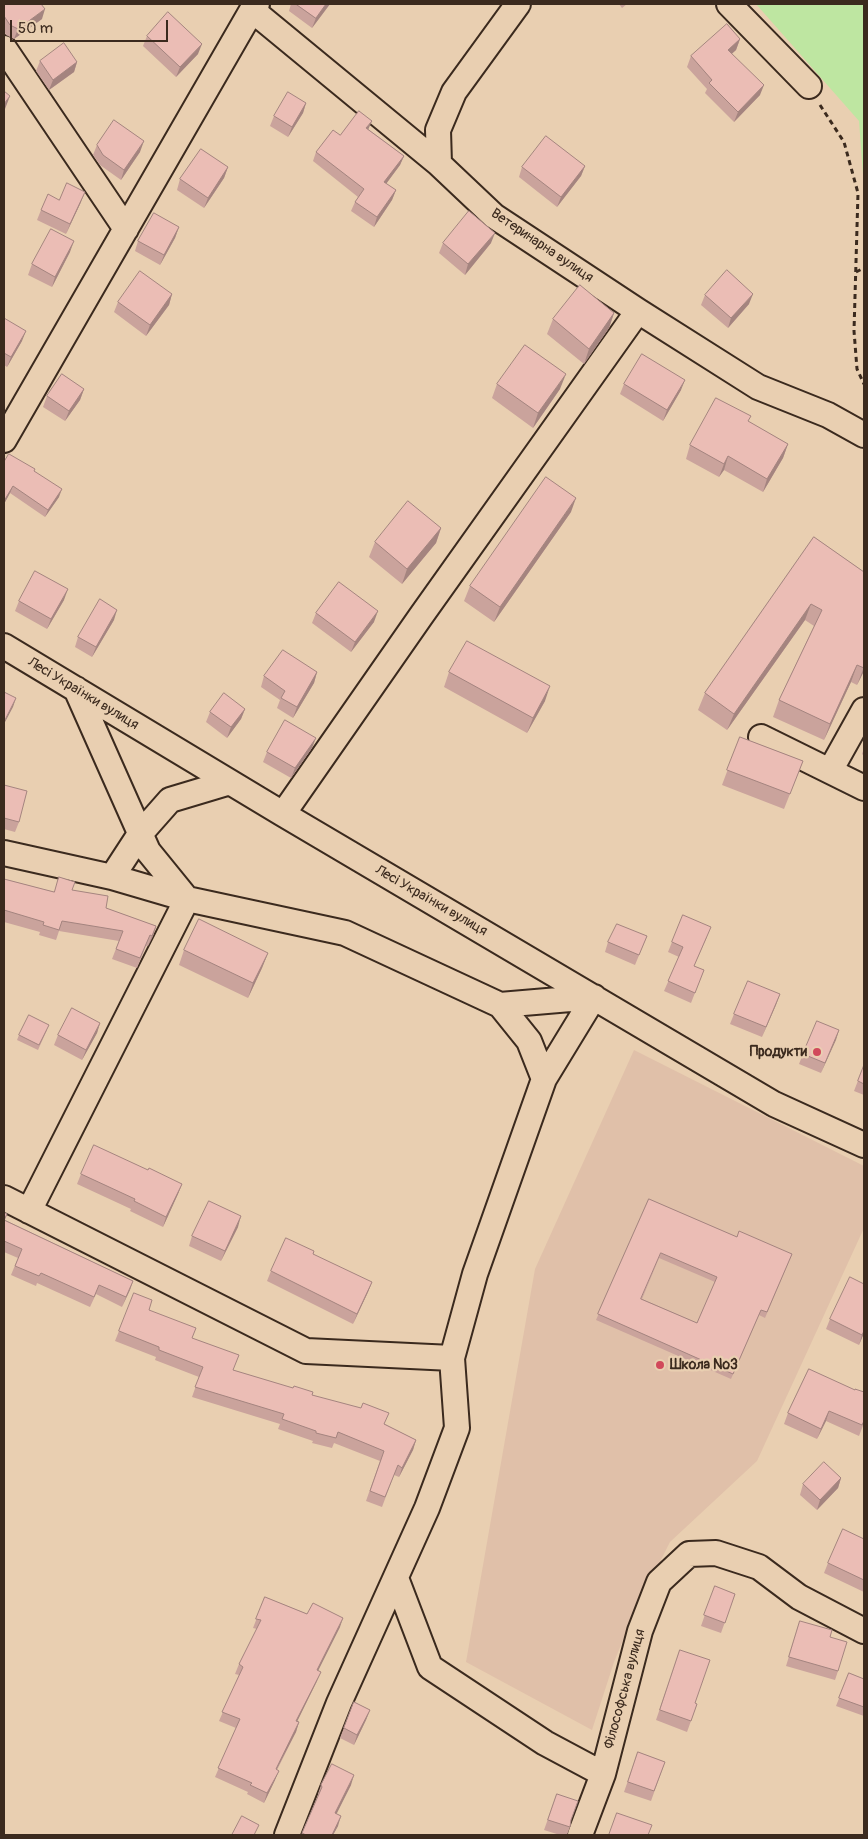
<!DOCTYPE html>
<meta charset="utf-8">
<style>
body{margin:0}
#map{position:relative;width:868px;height:1839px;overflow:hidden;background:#e9cfb1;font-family:Pangolin,sans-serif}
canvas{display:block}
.frame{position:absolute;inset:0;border:5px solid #3b2a1e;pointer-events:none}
.scale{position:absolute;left:10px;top:20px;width:158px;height:22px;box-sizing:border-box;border:2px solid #3b2a1e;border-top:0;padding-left:6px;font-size:15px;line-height:18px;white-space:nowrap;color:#3b2a1e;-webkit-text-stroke:4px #e9cfb1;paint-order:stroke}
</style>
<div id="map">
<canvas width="868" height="1839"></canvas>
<div class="frame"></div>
<div class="scale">50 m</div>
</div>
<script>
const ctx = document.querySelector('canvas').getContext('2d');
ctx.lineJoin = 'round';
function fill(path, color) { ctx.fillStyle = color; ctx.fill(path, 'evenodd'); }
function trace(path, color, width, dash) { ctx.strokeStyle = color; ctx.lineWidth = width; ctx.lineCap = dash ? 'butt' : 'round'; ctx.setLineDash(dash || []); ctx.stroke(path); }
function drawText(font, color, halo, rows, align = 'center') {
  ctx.font = font + ' Pangolin,sans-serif'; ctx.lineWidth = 4.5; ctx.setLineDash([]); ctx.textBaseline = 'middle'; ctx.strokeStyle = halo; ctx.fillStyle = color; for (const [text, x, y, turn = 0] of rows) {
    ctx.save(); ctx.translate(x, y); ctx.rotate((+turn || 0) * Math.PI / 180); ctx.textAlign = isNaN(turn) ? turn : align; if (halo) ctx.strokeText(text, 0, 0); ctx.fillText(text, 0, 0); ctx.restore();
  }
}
fill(new Path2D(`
 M634,1050L864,1166V1228L757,1461L670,1542L634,1613L614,1662L592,1730L466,1662L535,1269Z`), '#e0c0a9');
fill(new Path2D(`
 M756,4H864V188L859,121Z`), '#bee6a1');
const minor = new Path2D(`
 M729,4L809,86
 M252,10L439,164L494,216L638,311L758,387L828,415L864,435
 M4,48L126,229
 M439,164L438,130L454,92L518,4
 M4,440L252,10L257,4
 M4,646L283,814L774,1104L864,1145
 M761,737L864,788
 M830,771L864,710
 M283,814L421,616L638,311
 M4,853L112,877L187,899L345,933L500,1005L594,997
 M112,877L140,834L170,800L230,782
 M500,1005L529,1041L544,1079
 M4,1198L306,1351L452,1358
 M29,1211L187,899L148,851L76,689
 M396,1578L430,1667L545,1743L603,1774
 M287,1835L339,1703L427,1508L457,1428L452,1358L475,1274L544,1079L594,997
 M580,1835L603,1774L640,1631L659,1582L689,1554L716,1553L759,1567L799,1597L864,1631`);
trace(minor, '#3b2a1e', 28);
trace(new Path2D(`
 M820,105L844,142L858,193L854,331L857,369L864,384
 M856,272L864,268`), '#3b2a1e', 3, [5, 4]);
trace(minor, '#e9cfb1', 24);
fill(new Path2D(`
 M4,4L42,19L14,39L6,35L4,31Z
 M291,4H330L312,28L289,11Z
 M619,4H627L622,8Z
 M147,36L198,54L176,77L143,46Z
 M740,39L736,50L731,54L760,95L734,122L705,93L707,89L687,67L691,56Z
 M40,61L77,62L74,72L49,90L36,71Z
 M306,103L303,113L288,137L270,126L274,116Z
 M368,129L404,156L400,165L386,184L396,190L392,200L374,227L351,211L355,202L358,197L313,161L316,152L340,135Z
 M97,145L140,152L121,180L100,165L93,155Z
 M585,166L581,176L557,207L519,177L522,167Z
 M228,167L224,178L204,208L177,190L180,179Z
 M59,200L81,202L66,234L37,220L41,210Z
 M179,227L175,238L160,265L135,251L138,241Z
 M443,243H491L465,275L439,253Z
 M70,252L52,287L28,275L32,264Z
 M172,294L169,305L146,336L114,312L118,302Z
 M705,295L749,304L728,328L701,305Z
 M614,313L609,328L584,364L547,334L553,319Z
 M4,318L22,341L7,367L4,365Z
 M497,384L560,389L533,428L492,398Z
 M624,384L681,390L663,421L620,394Z
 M84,389L80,400L65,421L43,407L47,396Z
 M749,422L788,444L783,458L763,492L724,470L719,477L686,459L690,445Z
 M4,462L34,471L59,497L45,517L10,493L4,504Z
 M571,512L494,622L464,601L470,586Z
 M441,528L436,543L402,584L369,557L375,542Z
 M814,537L864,572V671L857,685L851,682L824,740L773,717L779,700L814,626L805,620L727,730L698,710L705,693Z
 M64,600L47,629L15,611L19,601Z
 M316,613L374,622L351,652L312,623Z
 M114,620L92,657L75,647L78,637Z
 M317,672L314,683L293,718L277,708L280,700L261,687L264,676Z
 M449,672L545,701L527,733L444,687Z
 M245,709L241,719L227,738L206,722L210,712Z
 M740,737L803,761L784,809L722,785Z
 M312,748L291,778L263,762L267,752Z
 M864,748V756L862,754Z
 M4,785L19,822L15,832L4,829Z
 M4,879L54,892L72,890L106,908L156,926L153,936L148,946H146L137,968L112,959L119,941L59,931L56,940L39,935L40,932L4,922Z
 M647,936L635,965L605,952L608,942Z
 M707,937L694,966L704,970L691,1003L664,991L679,957L668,952L672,942Z
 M184,950L268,953L262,968L248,998L179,965Z
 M780,994L762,1037L730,1024L734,1014Z
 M100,1023L97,1033L82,1060L54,1045L58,1035Z
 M47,1030L38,1050L17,1040L19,1035Z
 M839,1030L821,1073L799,1064L803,1054Z
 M864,1065V1095L854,1091Z
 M148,1170L182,1184L178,1194L163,1227L130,1211L131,1209L77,1184L81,1174Z
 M649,1199L737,1237L792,1254L765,1318L759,1315L731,1379L596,1320ZM659,1258L715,1282L697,1323L642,1299Z
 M4,1212L7,1214L5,1220L133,1281L122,1307L96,1294L90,1307L37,1283L36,1286L11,1275L18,1258L4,1252Z
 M238,1227L221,1261L189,1246L192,1236Z
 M271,1271L372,1282L368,1292L353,1324L267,1281Z
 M149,1310L192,1339L233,1370L312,1395L385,1424L416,1440L413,1450L399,1477L394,1475L382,1507L366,1501L380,1461L334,1443L332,1448L312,1443L313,1441L278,1429L280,1424L192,1397L199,1377L155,1360L156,1357L115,1341L119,1331Z
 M830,1319L864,1333L859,1345L826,1329Z
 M809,1369L864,1423L859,1436L826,1421L817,1439L784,1424L788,1413Z
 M841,1478L838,1488L817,1510L800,1495L803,1484Z
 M864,1539V1592L824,1573L828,1563Z
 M715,1586L735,1594L721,1633L701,1626Z
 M265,1597L340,1627L318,1670L317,1681L297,1721L299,1722L296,1732L277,1770L275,1780L264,1803L247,1794L248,1792L215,1777L236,1728L219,1721L239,1675L235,1674L239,1664L257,1629L253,1628Z
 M800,1621L830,1637L838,1671L835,1680L786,1666Z
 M680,1650L695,1703L697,1704L687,1732L656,1720Z
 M849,1673L864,1679V1716L836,1706Z
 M354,1702L370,1710L366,1720L354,1745L340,1738Z
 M638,1752L665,1762L651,1801L624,1792Z
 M321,1785H351L336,1814L338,1826L333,1835H301L318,1796V1794Z
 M557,1794L571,1820L570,1827L567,1835H560L544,1830Z`), '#caa39c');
fill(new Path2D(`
 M326,4H330L312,28L316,18Z
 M45,9L42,19L14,39L18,29Z
 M740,39L736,50L724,61L728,50Z
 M202,44L198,54L176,77L180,67Z
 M77,62L74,72L49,90L53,80Z
 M764,85L760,95L734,122L738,112Z
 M10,96L5,109L4,111V104Z
 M306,103L303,113L288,137L292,127Z
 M372,121L368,130L366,128Z
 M144,141L140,152L121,180L124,170Z
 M404,156L400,165L380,192L384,182Z
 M585,166L581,176L557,207L561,197Z
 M228,167L224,178L204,208L208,198Z
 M396,190L392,200L374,227L377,217Z
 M85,192L81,202L66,234L70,224Z
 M179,227L175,238L160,265L164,255Z
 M495,233L491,243L465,275L468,264Z
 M74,241L70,252L52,287L55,277Z
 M172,294L169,305L146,336L150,325Z
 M753,294L749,304L728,328L731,318Z
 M614,313L609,328L584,364L589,349Z
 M26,331L22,341L7,367L11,357Z
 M566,374L560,389L533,428L538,413Z
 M685,380L681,390L663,421L667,410Z
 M84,389L80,400L65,421L69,411Z
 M788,444L783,458L763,492L767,479Z
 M728,456L724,470L719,477L724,464Z
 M13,486L10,493L4,504V501Z
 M62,489L59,497L45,517L48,510Z
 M576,498L571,512L494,622L500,607Z
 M441,528L436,543L402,584L407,569Z
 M68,589L64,600L47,629L51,619Z
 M811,604L805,620L727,730L734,714Z
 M117,610L114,620L92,657L96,647Z
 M378,611L374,622L351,652L355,642Z
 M857,665L851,682L824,740L830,724Z
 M864,667V671L857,685Z
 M317,672L314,683L293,718L297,707Z
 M550,686L545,701L527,733L533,718Z
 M16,698L13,707L4,724V722Z
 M245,709L241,719L227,738L231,727Z
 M316,738L312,748L291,778L295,768Z
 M156,926L153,936L148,946Z
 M268,953L262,968L248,998L253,983Z
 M780,994L776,1005L762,1037L766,1027Z
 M100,1023L97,1033L82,1060L86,1050Z
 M839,1030L836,1040L821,1073L825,1063Z
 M182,1184L178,1194L163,1227L166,1217Z
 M241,1216L238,1227L221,1261L225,1251Z
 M133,1281L130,1290L122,1307L126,1297Z
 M372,1282L368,1292L353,1324L357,1314Z
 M864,1331V1333L859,1345L862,1335Z
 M829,1411L826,1421L817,1439L821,1429Z
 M416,1440L413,1450L399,1477L402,1468Z
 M841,1478L838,1488L817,1510L820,1500Z
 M343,1618L340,1627L314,1679L317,1670Z
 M321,1672L317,1681L293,1730L296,1721Z
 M370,1710L366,1720L354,1745L357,1735Z
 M299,1722L296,1732L272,1778L276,1769Z
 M279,1771L275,1780L264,1803L267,1793Z
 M354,1775L351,1785L332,1823L335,1813Z
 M341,1816L338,1826L333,1835H332Z`), '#a4847f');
const building = new Path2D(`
 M4,4H41L45,9L18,29L10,25L4,16Z
 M296,4H326L316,18Z
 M168,12L202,44L180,67L147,36Z
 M727,24L740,39L728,50L764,85L738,112L709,83L712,80L691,56Z
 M64,43L77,62L53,80L40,61Z
 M4,91L10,96L4,104Z
 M288,92L306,103L292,127L274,116Z
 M359,111L372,121L366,128L404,156L384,182L396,190L377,217L355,202L364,189L316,152L333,130L340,135Z
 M114,120L144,141L124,170L103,155L97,145Z
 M546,136L585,166L561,197L522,167Z
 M201,149L228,167L208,198L180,179Z
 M67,183L85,192L70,224L41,210L48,194L59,200Z
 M469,211L495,233L468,264L443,243Z
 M154,213L179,227L164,255L138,241Z
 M51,229L74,241L55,277L32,264Z
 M727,270L753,294L731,318L705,295Z
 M140,271L172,294L150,325L118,302Z
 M580,285L614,313L589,349L553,319Z
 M4,318L26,331L11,357L4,353Z
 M525,345L566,374L538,413L497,384Z
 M642,354L685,380L667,410L624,384Z
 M62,374L84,389L69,411L47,396Z
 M716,398L751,416L748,421L788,444L767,479L728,456L724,464L690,445Z
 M9,454L35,469L34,471L62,489L48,510L13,486L4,501V462Z
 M546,477L576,498L500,607L470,586Z
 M408,501L441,528L407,569L375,542Z
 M814,537L864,572V668L857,665L830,724L779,700L822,610L811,604L734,714L705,693Z
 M35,571L68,589L51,619L19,601Z
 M339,582L378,611L355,642L316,613Z
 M100,599L117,610L96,647L78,637Z
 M467,641L550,686L533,718L449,672Z
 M283,650L317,672L297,707L281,698L285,691L264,676Z
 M4,692L16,698L4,722Z
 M224,693L245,709L231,727L210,712Z
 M285,720L316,738L295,768L267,752Z
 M740,737L803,761L790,794L727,770Z
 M4,785L27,791L19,822L4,818Z
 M59,877L75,882L72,890L108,896L106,908L156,926L152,936L150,935L140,958L116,949L123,931L62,921L59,930L43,925L44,922L4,910V879L54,892Z
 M683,915L711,927L694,966L704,970L695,993L668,981L683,947L672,942Z
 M199,919L268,953L253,983L184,950Z
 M617,924L647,936L639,955L608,942Z
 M748,981L780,994L766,1027L734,1014Z
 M72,1008L100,1023L86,1050L58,1035Z
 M29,1015L49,1025L39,1045L19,1035Z
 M817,1021L839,1030L825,1063L803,1054Z
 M864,1065V1084L858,1081Z
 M94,1145L148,1170L149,1168L182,1184L166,1217L134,1201L135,1199L81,1174Z
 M649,1199L737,1237L739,1231L792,1254L767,1312L761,1310L733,1374L598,1314ZM661,1253L717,1277L697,1323L641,1299Z
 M209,1201L241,1216L225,1251L192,1236Z
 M4,1212L7,1214L4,1220L133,1281L126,1297L99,1285L94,1297L41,1273L39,1276L15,1266L22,1249L4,1241Z
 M286,1238L314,1251L313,1254L372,1282L357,1314L271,1271Z
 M850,1277L864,1284V1331L862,1335L830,1319Z
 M134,1293L152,1300L149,1310L196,1328L192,1338L239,1355L233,1370L293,1388L294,1386L313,1392L312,1395L361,1408L363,1403L389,1413L384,1424L416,1440L402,1468L398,1465L385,1497L370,1491L384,1451L338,1432L336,1438L316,1433V1431L282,1419L284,1414L195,1387L203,1367L159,1350V1347L119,1331Z
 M809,1369L855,1390V1389L864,1392V1421L862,1425L829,1411L821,1429L788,1413Z
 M824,1462L841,1478L820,1500L803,1484Z
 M843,1529L864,1539V1580L828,1563Z
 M715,1586L735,1594L725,1623L704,1615Z
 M265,1597L307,1614L313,1603L343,1618L317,1670L321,1672L296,1721L299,1722L276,1769L279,1771L267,1793L250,1785L252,1783L218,1768L240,1719L222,1712L243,1667L239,1664L261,1620L256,1619Z
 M800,1621L832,1630L830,1637L847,1642L838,1671L789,1657Z
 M680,1650L710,1660L695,1703L697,1704L691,1721L660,1710Z
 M849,1673L864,1679V1707L839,1698Z
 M354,1702L370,1710L357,1735L344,1728Z
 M638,1752L665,1762L654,1791L628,1782Z
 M332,1764L354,1775L335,1813L341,1816L332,1835H306L302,1833L322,1787L321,1785Z
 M557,1794L578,1801L571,1820L570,1827L548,1820Z
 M617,1813L652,1825L648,1835H609Z
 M242,1816L259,1825L254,1835H232Z`);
fill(building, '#ebbdb5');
trace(building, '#a4847f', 1);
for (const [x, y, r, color] of [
 [817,1052,5,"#d1495b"],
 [660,1365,5,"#d1495b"]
]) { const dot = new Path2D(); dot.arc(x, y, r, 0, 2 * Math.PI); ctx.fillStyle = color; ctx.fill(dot); trace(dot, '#e9cfb1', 2); }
drawText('14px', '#3b2a1e', '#e9cfb1', [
 ["Ветеринарна вулиця",542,246,34],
 ["Лесі Українки вулиця",83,694,31],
 ["Лесі Українки вулиця",431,901,30],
 ["Філософська вулиця",625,1689,-75]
]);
drawText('bold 14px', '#3b2a1e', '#e9cfb1', [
 ["Продукти",807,1052],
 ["Школа №3",670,1365,"left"]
], 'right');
</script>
